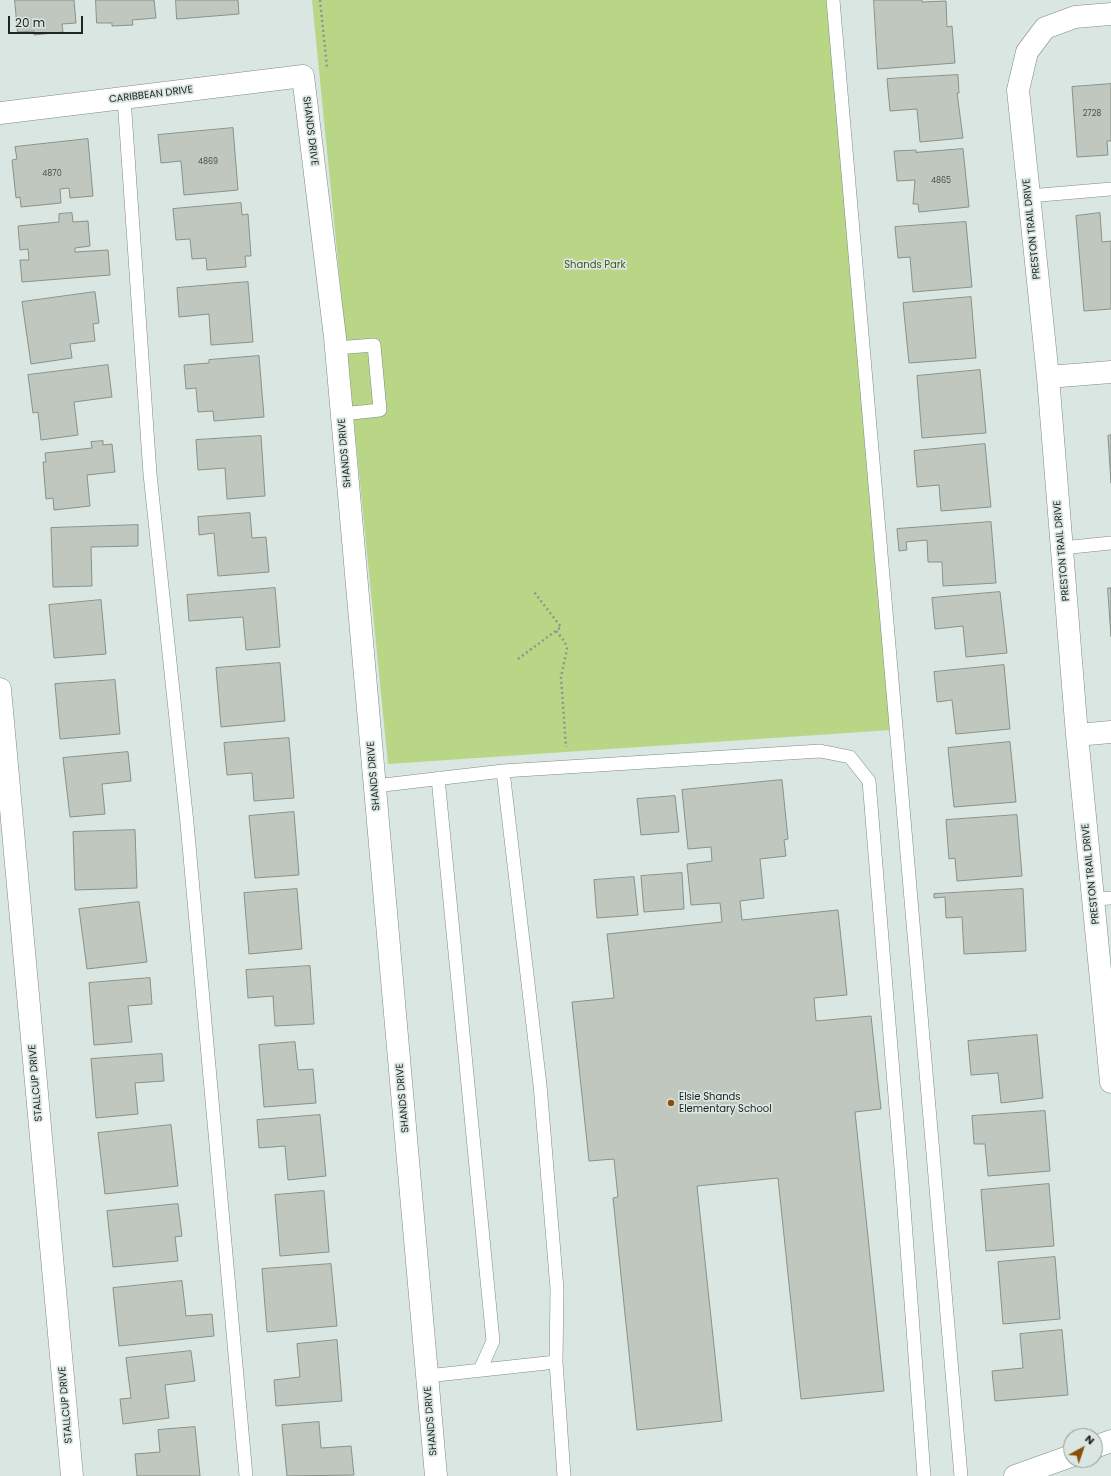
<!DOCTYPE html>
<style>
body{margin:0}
#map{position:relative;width:1111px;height:1476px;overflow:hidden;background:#dae6e1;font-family:Poppins,sans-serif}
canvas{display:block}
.north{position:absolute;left:1063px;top:1428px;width:40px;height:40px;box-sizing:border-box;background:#dae6e1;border:1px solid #909995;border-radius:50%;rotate:40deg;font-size:11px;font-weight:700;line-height:16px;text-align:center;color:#202523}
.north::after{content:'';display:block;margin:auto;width:14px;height:18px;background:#894e09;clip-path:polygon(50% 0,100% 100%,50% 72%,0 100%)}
.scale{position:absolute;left:8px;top:16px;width:75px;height:18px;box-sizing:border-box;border:2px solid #202523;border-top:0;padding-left:5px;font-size:12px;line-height:14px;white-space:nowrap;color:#202523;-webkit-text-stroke:3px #dae6e1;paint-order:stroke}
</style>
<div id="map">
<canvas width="1111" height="1476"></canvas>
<div class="north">N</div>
<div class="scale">20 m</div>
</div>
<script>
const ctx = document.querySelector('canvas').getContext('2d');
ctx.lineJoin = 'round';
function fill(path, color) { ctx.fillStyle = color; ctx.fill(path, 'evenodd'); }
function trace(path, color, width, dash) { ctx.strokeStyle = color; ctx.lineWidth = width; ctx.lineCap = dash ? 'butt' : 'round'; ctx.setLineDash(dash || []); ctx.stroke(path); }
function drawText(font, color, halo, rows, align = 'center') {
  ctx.font = font + ' Poppins,sans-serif'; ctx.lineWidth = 3.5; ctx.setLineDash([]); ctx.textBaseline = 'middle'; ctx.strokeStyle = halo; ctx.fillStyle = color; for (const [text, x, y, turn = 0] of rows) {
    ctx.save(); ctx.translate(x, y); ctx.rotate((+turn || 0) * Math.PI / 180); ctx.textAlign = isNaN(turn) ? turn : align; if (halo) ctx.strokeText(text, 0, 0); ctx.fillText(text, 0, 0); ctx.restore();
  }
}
fill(new Path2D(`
 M312,0H828L891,730L388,764Z`), '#b8d685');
const building = new Path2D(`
 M15,0H74L76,23L62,24L63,32L34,35V31L18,32Z
 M96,0H154L156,18L132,20L133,25L112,26V23H97Z
 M176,0H238L239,14L177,19Z
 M874,0H922V2L946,1L947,27L952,26L955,63L878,69Z
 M958,75L959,93H957L963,138L920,142L917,109L890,111L887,79Z
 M1111,84V141H1107L1108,155L1077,157L1072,87Z
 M233,128L238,190L184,195L181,161L161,163L158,135Z
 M88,139L93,196L70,198L69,188L60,189L61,203L21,207L20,197L16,198L12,160L17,159L15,147Z
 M963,149L969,207L919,212L918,204H913L915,180L897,181L894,151L916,150V152Z
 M241,203L242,215L248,214L251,256H245L246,267L207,270L206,258L192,259L190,239L176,240L173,209Z
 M72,213L73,222L88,221L90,246L75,248V252L108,250L110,275L22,282L20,260H29L28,249L20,250L18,226L59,222V214Z
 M1100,213L1102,242L1111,241V309L1084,311L1076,216Z
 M966,222L972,287L913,292L910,257L898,258L895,227Z
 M248,282L253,342L211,345L209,314L179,317L177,288Z
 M95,292L99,323L93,324L95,341L70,344L72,358L31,364L22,302Z
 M971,297L976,358L909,363L903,303Z
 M259,356L264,417L214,421L213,411L198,412L196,388L186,389L184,365L209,363V360Z
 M108,365L112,397L74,402L78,435L41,440L38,412L33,413L28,375Z
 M980,370L986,433L922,438L917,376Z
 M1111,435V483L1108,436Z
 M261,436L265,496L227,499L225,468L198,470L196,440Z
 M103,441V445L112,444L115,472L87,475L90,506L54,510L53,498L46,499L43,462H46L45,453L92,448L91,442Z
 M985,444L991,507L941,511L939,485L917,487L914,451Z
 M250,513L252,538L266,537L269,572L218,576L214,533L199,535L198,517Z
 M991,522L996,583L943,586L942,562H928L927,540L906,542L907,550L899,551L897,529Z
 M138,525V546L91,547L92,586L53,587L51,528Z
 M275,588L280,647L246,650L243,617L189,621L187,595Z
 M1108,588H1111V636Z
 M1000,592L1007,653L966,657L963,626L935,629L932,598Z
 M101,600L106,654L54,658L49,605Z
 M280,663L285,721L221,727L216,668Z
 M1004,665L1010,729L956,734L952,700L937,702L934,672Z
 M115,680L120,734L60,739L55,684Z
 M289,738L294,798L254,801L252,773L227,775L224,743Z
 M1010,742L1016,802L954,807L948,748Z
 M128,752L131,781L102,784L105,814L70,817L63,758Z
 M782,780L788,839L784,840L786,856L760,859L764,898L740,901L742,920L838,910L847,995L814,998L816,1021L871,1016L881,1109L855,1112L884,1391L801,1399L778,1178L697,1186L722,1421L637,1430L613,1198L618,1197L614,1159L589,1161L572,1002L614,998L607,934L722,922L720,903L691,905L687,864L712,861L711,847L688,849L682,790Z
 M675,796L679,832L641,835L637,799Z
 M294,812L299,875L255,878L249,816Z
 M1017,815L1022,876L957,881L955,858L949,859L946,820Z
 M135,830L137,888L75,890L73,832Z
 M682,873L684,909L644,912L641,876Z
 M634,877L638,915L597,918L594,880Z
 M297,889L302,949L249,954L244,893Z
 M1023,889L1026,951L964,954L962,917L946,918L945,897L934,898V894Z
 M139,902L147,962L87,969L79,909Z
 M310,966L314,1024L275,1026L273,996L248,998L246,970Z
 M150,978L152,1004L128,1006L132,1042L94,1045L89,983Z
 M1037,1035L1043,1098L1001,1103L998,1073L971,1075L968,1041Z
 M295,1042L298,1070L313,1069L316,1103L264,1107L259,1045Z
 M162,1054L164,1081L135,1083L138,1114L96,1118L91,1059Z
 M1045,1111L1050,1171L988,1176L985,1144H974L972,1116Z
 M320,1115L326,1176L288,1180L285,1146L259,1148L257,1120Z
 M171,1125L178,1186L105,1194L98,1133Z
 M1049,1184L1054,1246L986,1251L981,1190Z
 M324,1191L329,1252L280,1256L275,1195Z
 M178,1204L182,1236L175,1237L178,1261L113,1267L107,1211Z
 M1055,1257L1060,1319L1003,1324L998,1262Z
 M331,1264L337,1326L267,1332L262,1269Z
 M182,1281L186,1316L212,1314L214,1336L119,1346L113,1288Z
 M1062,1330L1068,1395L995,1401L992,1371L1023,1368L1020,1334Z
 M337,1340L342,1401L276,1406L274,1380L300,1377L297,1344Z
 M191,1351L195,1381L165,1385L169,1418L123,1424L120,1399L131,1398L126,1358Z
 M319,1422L321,1448L351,1446L354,1475L287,1476L282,1425Z
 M195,1427L200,1476H137L135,1454L160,1452L158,1430Z`);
fill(building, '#bfc7bf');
trace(building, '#899189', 1);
const service = new Path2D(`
 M833,0L961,1476
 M124,98L150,474L187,823L246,1476
 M1029,196L1111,189
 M336,348L374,345L380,410L342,414
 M1062,548L1111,543
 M503,771L540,1085L557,1289L556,1362L564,1476
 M438,778L493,1341L480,1370
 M375,786L503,771L820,751L850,757L869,781L902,1181L924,1476
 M1093,899L1111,898
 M427,1376L556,1362`);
const minor = new Path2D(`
 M1111,14L1075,17L1045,28L1027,52L1018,90L1048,377L1077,735L1111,1082
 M0,113L303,76L335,337L436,1476
 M1048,377L1111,372
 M0,689L72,1476
 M1077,735L1111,732`);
const tertiary = new Path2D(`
 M1095,1447L1111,1441
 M1015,1476L1071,1456`);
trace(service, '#7f8a85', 14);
trace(minor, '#7f8a85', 23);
trace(tertiary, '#7f8a85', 23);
trace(new Path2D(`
 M320,0L327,67
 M556,631L565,642L567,649L561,677L566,747
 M518,659L561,627L534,592`), '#8d9693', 2.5, [2, 3]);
trace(service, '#fff', 13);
trace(minor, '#fff', 22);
trace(tertiary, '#fff', 22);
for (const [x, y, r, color] of [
 [671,1103,4,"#894e09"]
]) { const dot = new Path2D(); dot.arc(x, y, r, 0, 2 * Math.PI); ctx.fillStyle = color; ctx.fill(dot); trace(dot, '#dae6e1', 1.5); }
drawText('8px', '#484e4a', null, [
 ["2728",1092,114],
 ["4869",208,162],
 ["4870",52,174],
 ["4865",941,181]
]);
drawText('10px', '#202523', '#dae6e1', [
 ["CARIBBEAN DRIVE",151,95,-7],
 ["SHANDS DRIVE",310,131,83],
 ["PRESTON TRAIL DRIVE",1032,229,-96],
 ["SHANDS DRIVE",345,453,-95],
 ["PRESTON TRAIL DRIVE",1062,551,-95],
 ["SHANDS DRIVE",374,776,-95],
 ["PRESTON TRAIL DRIVE",1091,874,-96],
 ["STALLCUP DRIVE",36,1083,-95],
 ["SHANDS DRIVE",403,1098,-95],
 ["STALLCUP DRIVE",66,1405,-95],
 ["SHANDS DRIVE",431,1421,-95]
]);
drawText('10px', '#45581e', '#dae6e1', [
 ["Shands Park",595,265]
]);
drawText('10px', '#202523', '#dae6e1', [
 ["Elsie Shands",679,1097],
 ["Elementary School",679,1109]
], 'left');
</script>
